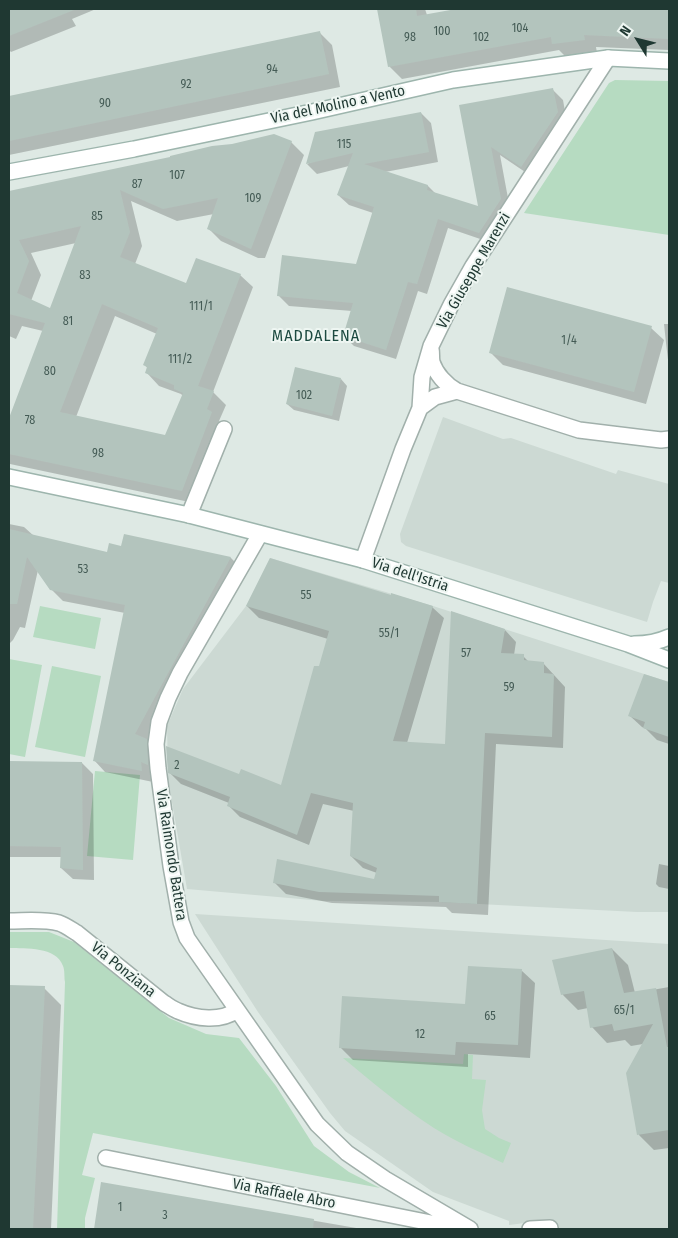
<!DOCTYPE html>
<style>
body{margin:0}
#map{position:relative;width:678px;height:1238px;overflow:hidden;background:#dee9e4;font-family:"Fira Sans Condensed",sans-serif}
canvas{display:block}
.frame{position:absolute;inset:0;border:10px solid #1f3832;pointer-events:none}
.north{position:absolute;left:613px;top:15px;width:50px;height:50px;-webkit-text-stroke:4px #eef6f2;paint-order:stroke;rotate:306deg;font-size:14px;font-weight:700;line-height:20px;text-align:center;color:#1f3832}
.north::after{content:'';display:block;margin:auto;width:18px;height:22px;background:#1f3832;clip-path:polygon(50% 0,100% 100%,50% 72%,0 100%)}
</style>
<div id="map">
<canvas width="678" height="1238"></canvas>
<div class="frame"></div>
<div class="north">N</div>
</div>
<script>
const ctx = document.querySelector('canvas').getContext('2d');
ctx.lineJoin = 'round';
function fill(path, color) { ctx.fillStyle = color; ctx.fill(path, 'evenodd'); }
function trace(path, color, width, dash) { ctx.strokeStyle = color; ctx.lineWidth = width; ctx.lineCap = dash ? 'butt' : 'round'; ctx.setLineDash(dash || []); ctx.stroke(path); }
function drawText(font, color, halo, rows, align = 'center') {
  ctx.font = font + ' "Fira Sans Condensed",sans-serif'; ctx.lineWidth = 4; ctx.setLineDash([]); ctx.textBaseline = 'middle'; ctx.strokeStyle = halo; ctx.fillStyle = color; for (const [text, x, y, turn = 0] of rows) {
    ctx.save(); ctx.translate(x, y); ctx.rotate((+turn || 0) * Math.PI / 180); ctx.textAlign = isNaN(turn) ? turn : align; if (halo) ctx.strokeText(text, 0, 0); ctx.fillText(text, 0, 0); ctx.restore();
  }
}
fill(new Path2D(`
 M443,417L503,439L511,438L616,474L618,470L669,484V583L661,581L653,602L647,622L406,546L401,542L400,534Z
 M270,558L433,606L669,682V912H637L439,902L323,901L187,889L168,779L167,726L183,689L246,606Z
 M195,914L669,944V1229H550L548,1220L509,1225V1221L433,1192L345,1131L330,1113L258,1012Z`), '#ccd9d3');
fill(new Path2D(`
 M615,80L669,81V235L524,213L609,83Z
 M40,606L101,618L95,649L33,637Z
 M9,659L42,665L25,757L9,754Z
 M52,666L101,676L85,757L35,747Z
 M95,771L140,775L133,860L87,856Z
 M9,932H49L74,942L169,1018L206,1034L239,1038L276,1086L314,1146L349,1172L380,1188L93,1133L82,1175L95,1178L85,1218V1229H57L65,982C64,978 65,970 63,966C56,946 26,949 9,948Z
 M464,1054L473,1055L472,1079L486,1080L482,1110L485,1129L499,1138L511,1143L503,1163C480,1152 456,1142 434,1128C403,1108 372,1082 343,1058L463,1064Z`), '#b6dbc1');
fill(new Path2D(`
 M9,9H96L72,19L76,26L11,52L9,50Z
 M378,9H425L427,15L463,9H669V50L596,47L597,53L566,57L559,50L402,79L389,66Z
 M320,33L332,45L340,87L9,155V97Z
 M553,90L563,100L567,123L531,176L500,155L510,209L489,242L448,228L427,294L418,291L396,359L354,346L344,336L352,311L289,306L279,296L357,265L373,213L349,205L338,195L349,166L317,174L307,164L421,113L431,123L438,162L385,172L428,186L436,194L480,208L460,106Z
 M291,142L304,155L265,258H258L221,241L208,228L214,214L177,221L131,201L142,246L135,264L187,285L240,275L253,287L213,392L226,405L219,421L224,425L194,503L10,464L9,462V421L43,331L22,326L16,339L9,336V193ZM76,243L51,310L31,301L41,275L31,253ZM115,316L157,334L145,365L148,369L147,373L159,386L181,394L183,396L166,436L76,417Z
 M664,324H669V368L666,343Z
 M651,328L664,340L646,404L503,365L490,352Z
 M341,379L347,386L339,421L294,410L287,404Z
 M9,524L24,527L34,536L108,554L122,548L125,535L231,558L242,569L149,742L153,782L105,772L94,760L125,613L63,601L51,589L38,570L25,628L20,627L13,640L9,644Z
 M392,596L432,607L444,618L407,743L446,745L505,630L516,642L514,655L523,656L529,662L543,663L565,687L563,748L496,744L488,915L452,913L446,907L332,903L286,894L275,883L375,880L377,873L363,868L351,856L354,811L323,804L309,845L240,817L228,805L229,803L181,784L169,772L240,776L282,786L320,668L328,639L259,618L247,606Z
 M645,676L669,684V744L657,740L646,729L642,727L629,715Z
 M9,762L82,763L93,774L94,880L73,879L61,868L62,857H9Z
 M659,864L669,866V889L659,887L656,884Z
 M612,949L628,965L635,993L669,987V1148L654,1150L639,1135L643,1044L631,1046L625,1040L607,1043L592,1027L588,1008L578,1010L563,995L554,961Z
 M522,971L535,983L530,1058L468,1054V1067L353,1060L341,1048L466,1005Z
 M9,986L44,988L61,1005L51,1229H9Z
 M102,1184L362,1229H95Z`), '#0003');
fill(new Path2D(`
 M9,9H73L74,10L9,36Z
 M377,9H416L417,16L456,9H669V39L584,35L585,40L552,44L551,37L388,67Z
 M320,31L329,74L9,141V96Z
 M553,88L558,112L521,167L491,147L501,199L479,233L438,219L417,284L408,282L386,350L343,336L353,303L277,296L282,255L356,264L374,207L337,195L353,153L306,164L315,132L421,112L429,152L364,164L428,185L427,190L478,206L459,105Z
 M274,134L292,141L251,249L207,229L218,198L163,209L120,190L130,232L120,257L186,283L196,258L241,274L198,386L214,391L207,409L212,412L182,491L9,454V418L45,323L9,314V191L170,157V156L212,146L232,144ZM81,226L50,308L17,293L29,261L19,240ZM102,304L158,328L143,365L147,367L145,373L174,385V389L183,393L165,435L60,412Z
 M507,287L652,326L634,392L489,353Z
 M295,367L341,378L332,416L286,404Z
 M9,529L107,552L109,543L121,546L124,534L231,557L135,734L147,739L148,765L141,762L142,771L93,761L125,605L50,590L27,557L17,604H9Z
 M270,558L391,595V593L433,606L393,741L445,744L451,611L505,629L501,653L524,654V660L544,662V673L554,674L552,737L485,733L477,904L439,902V896L319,892L273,883L277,859L374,879L377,868L350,856L353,803L311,793L297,835L227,806L230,797L168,773L166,746L239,774L241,769L281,785L314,666H319L329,631L246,606Z
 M644,674L669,682V737L643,728L645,722L628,716Z
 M9,761L82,762L83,870L60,868L61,847L9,846Z
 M612,948L624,993L656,988L667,1047H669V1130L637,1135L626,1073L653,1024L614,1031L612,1024L590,1028L584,991L561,995L552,960Z
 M468,966L522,969L518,1045L456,1042L455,1055L339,1048L342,996L465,1004Z
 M9,985L45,986L33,1229H9Z
 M101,1182L314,1219L313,1229H94Z`), '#b3c4bd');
const minor = new Path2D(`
 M431,349C432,353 431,358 432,362C436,374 446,385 457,391L579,430L661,440L669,439
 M420,408L435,397L457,391
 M189,515L224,429
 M260,534L180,673L168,698L159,722L156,744L158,768L171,866L181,922L187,938L196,951L317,1124L347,1153L385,1179L470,1229
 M363,560L403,449L420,408L422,377L431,346L451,305L473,266L608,58
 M9,921C25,921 44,919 59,923C65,925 72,930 77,933L164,1003C169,1006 173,1009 178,1011C196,1019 221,1022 237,1010
 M106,1158L461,1229
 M530,1229L550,1228`);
const secondary = new Path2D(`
 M9,172L134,149L312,112L453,80L608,58L669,61
 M9,477L189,515L363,560L628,644L669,660
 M634,644C647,644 658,642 669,637`);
trace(minor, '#a1b0ab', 18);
trace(secondary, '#9db5ad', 18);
trace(minor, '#fff', 15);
trace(secondary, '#fff', 15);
drawText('12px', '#445b55', null, [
 ["104",520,29],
 ["100",442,32],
 ["98",410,38],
 ["102",481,38],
 ["94",272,70],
 ["92",186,85],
 ["90",105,104],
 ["115",344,145],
 ["107",177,176],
 ["87",137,185],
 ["109",253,199],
 ["85",97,217],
 ["83",85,276],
 ["111/1",201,307],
 ["81",68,322],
 ["1/4",569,341],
 ["111/2",180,360],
 ["80",50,372],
 ["102",304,396],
 ["78",30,421],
 ["98",98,454],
 ["53",83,570],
 ["55",306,596],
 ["55/1",389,634],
 ["57",466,654],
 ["59",509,688],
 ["2",177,766],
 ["65/1",624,1011],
 ["65",490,1017],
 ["12",420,1035],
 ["1",120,1208],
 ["3",165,1216]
]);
drawText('15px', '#1f3832', '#eef6f2', [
 ["Via del Molino a Vento",338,105,-12],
 ["Via Giuseppe Marenzi",474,271,-60],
 ["Via dell'Istria",410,575,18],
 ["Via Raimondo Battera",171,855,81],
 ["Via Ponziana",123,970,39],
 ["Via Raffaele Abro",284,1194,11]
]);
ctx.letterSpacing = '1px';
drawText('16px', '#1c4a40', '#eef6f2', [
 ["MADDALENA",316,337]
]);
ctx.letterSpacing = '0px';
</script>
